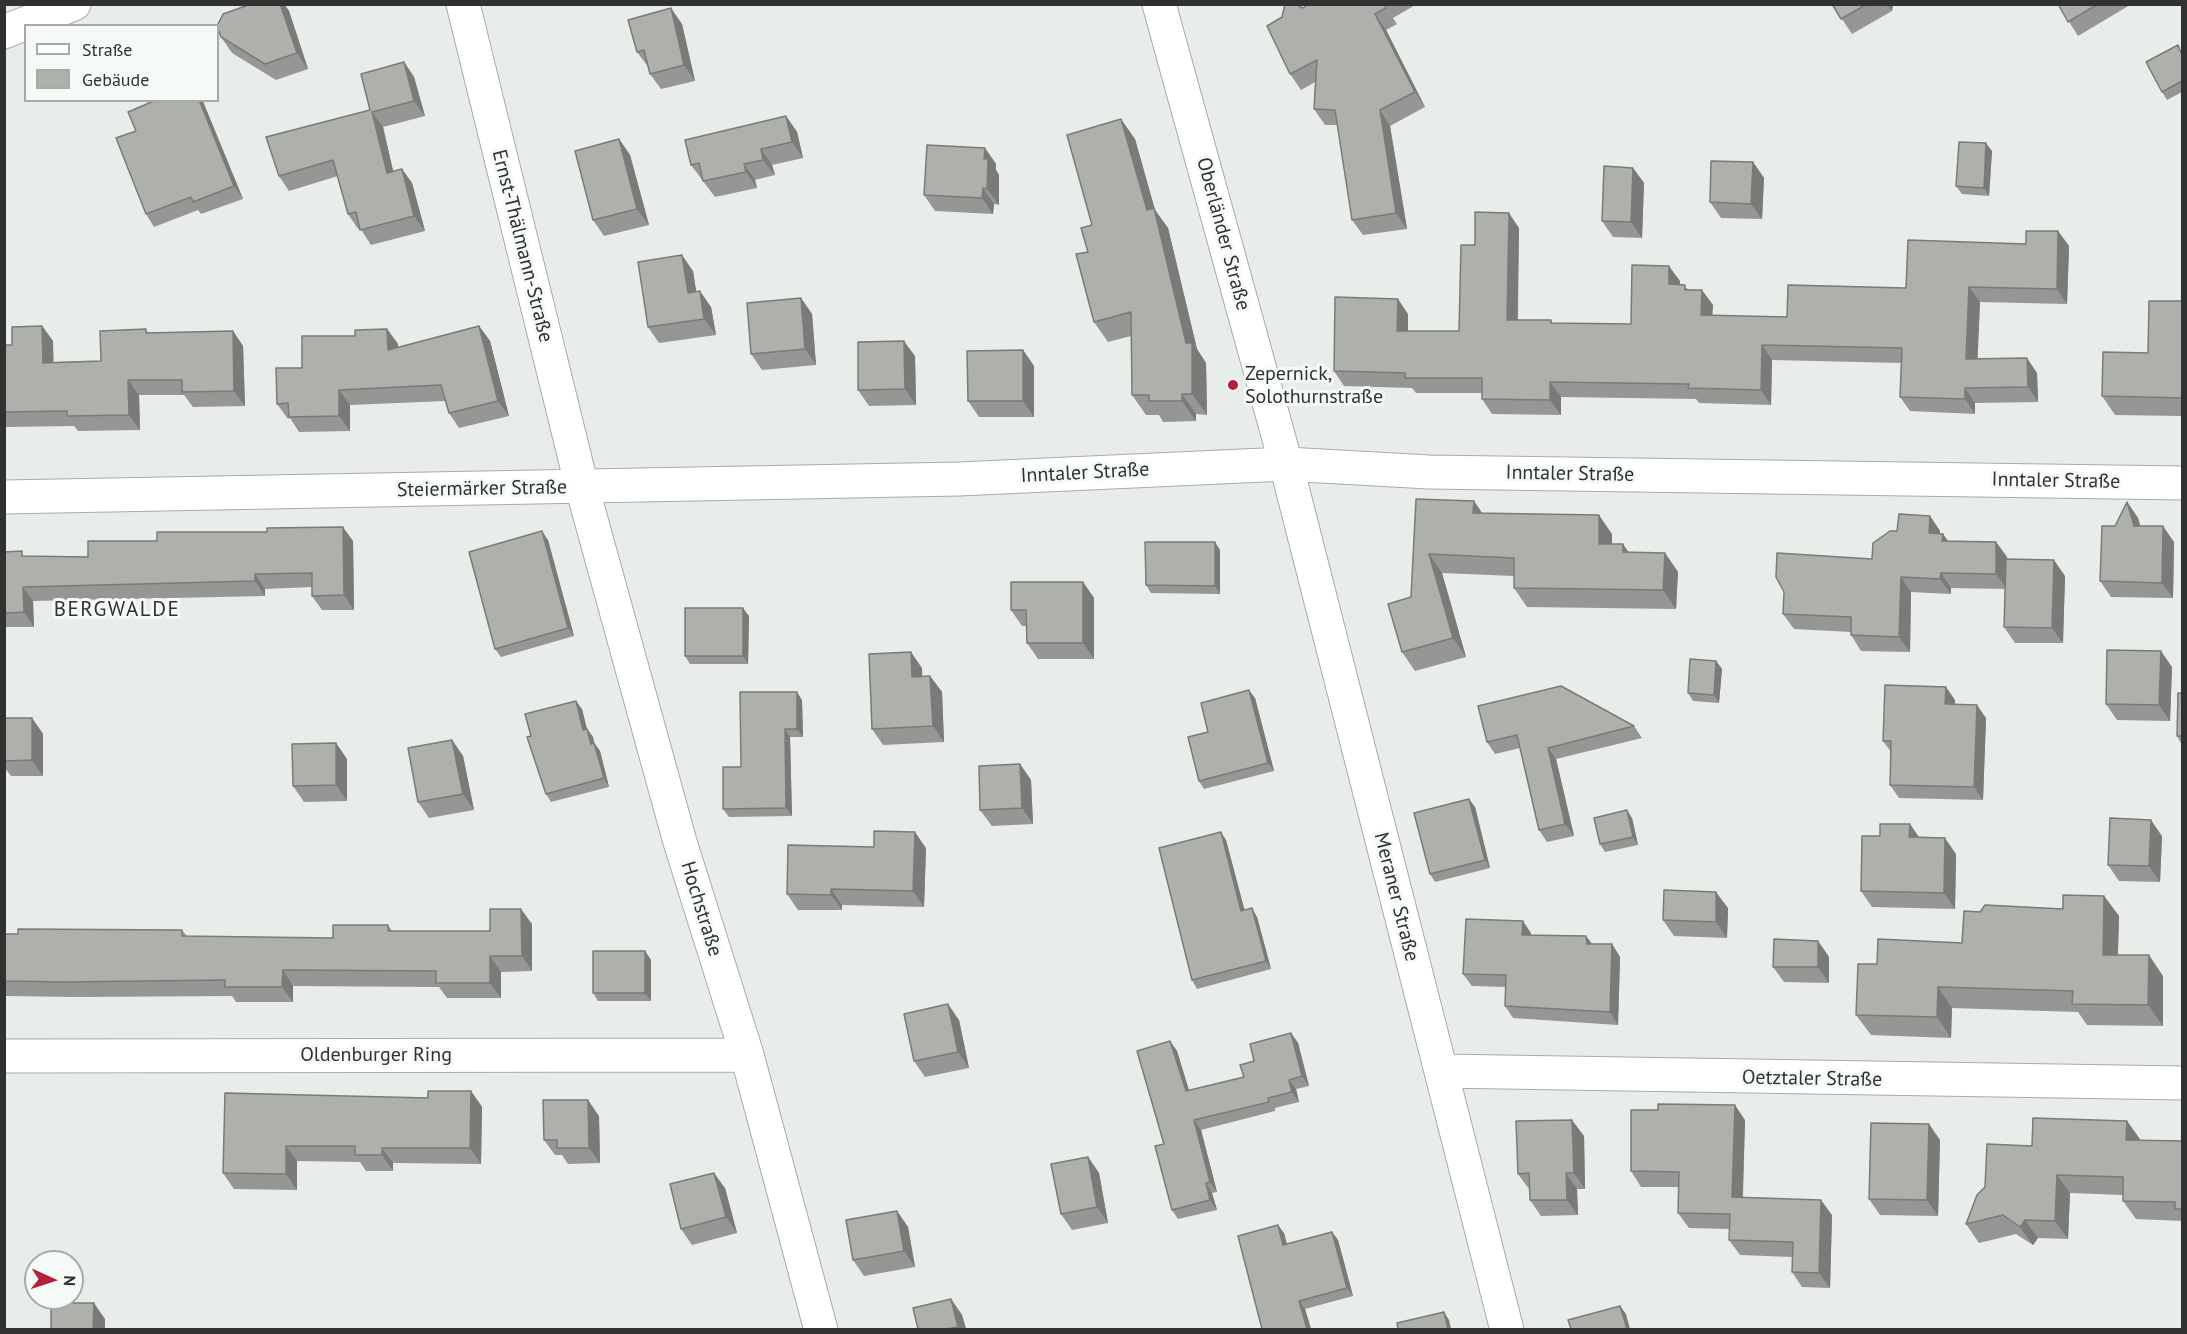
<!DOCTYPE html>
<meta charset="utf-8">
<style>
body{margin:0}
#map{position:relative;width:2187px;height:1334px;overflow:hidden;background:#e8ede9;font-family:"PT Sans",sans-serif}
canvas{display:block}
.frame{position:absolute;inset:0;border:6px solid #303231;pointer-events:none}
.legend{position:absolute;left:24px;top:24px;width:195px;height:78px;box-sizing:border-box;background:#f6faf6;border:2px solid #a7aaa7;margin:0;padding:8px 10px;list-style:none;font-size:18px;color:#303231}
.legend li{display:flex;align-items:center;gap:12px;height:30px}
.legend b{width:30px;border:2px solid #a7aaa7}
.north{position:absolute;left:24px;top:1250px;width:60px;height:60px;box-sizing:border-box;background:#f6faf6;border:2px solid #a7aaa7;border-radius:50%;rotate:93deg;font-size:16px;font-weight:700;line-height:24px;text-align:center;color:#303231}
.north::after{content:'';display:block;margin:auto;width:21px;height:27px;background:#b42136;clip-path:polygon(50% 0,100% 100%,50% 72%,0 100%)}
</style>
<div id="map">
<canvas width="2187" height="1334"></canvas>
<div class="frame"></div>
<ul class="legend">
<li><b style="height:8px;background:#fff"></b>Straße</li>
<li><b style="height:16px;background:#aeb0ac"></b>Gebäude</li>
</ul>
<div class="north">N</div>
</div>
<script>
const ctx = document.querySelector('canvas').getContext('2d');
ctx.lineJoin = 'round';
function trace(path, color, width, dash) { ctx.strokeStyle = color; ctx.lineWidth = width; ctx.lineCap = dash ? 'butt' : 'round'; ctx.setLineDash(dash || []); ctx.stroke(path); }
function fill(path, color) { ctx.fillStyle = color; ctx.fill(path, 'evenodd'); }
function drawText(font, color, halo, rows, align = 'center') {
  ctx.font = font + ' "PT Sans",sans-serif'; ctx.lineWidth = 6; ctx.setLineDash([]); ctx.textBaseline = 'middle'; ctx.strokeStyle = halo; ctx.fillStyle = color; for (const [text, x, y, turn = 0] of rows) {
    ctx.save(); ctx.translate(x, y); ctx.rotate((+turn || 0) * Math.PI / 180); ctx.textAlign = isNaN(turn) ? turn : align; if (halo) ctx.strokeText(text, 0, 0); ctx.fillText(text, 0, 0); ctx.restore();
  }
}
const minor = new Path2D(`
 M463,4L582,487L680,842L747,1055L821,1330
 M1159,4L1286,464L1507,1330
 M4,32L74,4
 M4,497L959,479L1286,464L1429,472L2182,483
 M4,1056L747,1055
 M1441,1071L2182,1083`);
trace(minor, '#a8aca9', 35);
trace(minor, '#fff', 33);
fill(new Path2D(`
 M251,4H284L289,11L308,69L276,80L232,53L221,37Z
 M1308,4H1417L1393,18L1397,24L1386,30L1425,107L1390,126L1407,229L1363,235L1352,220L1337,125H1325L1314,109L1315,82L1301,90L1290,74L1303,8Z
 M1832,4H1893L1892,11L1852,34Z
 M2058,4L2130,5L2078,36Z
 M682,24L695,81L661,89L650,74L649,68L637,52Z
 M2182,52V92L2167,100L2162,92Z
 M404,62L414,77L425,116L383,127L393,171L402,169L412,183L425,231L371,245L360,228L358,229L348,214L338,176L289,191L279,176L370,110Z
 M156,100H202L204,104L243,199L201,214L198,210L154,227L146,214L136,131Z
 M786,116L797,132L803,158L772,165L775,175L755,180L757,188L715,197L691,165Z
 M619,139L630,155L649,225L604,236L593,220Z
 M1135,139L1155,210L1168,228L1197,349L1206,363L1207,415L1196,414V421L1163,422L1159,415H1146L1132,395L1131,336L1108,342L1094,322L1088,252L1092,225Z
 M985,148L996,164V170L999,175V205L994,204L993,214L935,211L924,195Z
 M1992,151L1989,196L1962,194L1956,186Z
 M1753,162L1764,178L1762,219L1721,218L1710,202Z
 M1633,168L1644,183L1642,238L1613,237L1602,221Z
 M1519,228L1518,320H1551L1553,323L1631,324L1680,281V284L1713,305L1712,316L1787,317L1906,288L2058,231L2069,246L2067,304L1980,302L1977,359L2037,373L2038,402L1975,403V414L1910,411L1900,397L1901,363L1772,360L1771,405L1699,403L1696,399L1561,397V415L1492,414L1482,399V393H1416L1412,388L1344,386L1334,371L1408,314V331H1459L1475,245Z
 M693,271L696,292L711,307L716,335L659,343L648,327Z
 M801,298L812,314L816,365L762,370L751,354Z
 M2182,302V416L2115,415L2102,396L2148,353Z
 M42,326L53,341V362L101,361L146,329L148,333L233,331L243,346L245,406L193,407L184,395H139L140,430L78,431L74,426L4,427V345H12Z
 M479,326L490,341L509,416L459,428L449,413L445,401L350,405V431L299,432L290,418L288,419L277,404L302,368L355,336L387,329L398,344V348Z
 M1023,350L1034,366V417H979L968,401Z
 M915,356L916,405L869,406L858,390Z
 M1416,499L1482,513L1612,534V544L1629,552L1665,553L1678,572L1676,609L1527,607L1514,588V576L1442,573L1466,657L1415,671L1402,652L1411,597Z
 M2127,502L2138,518L2140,526L2174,542L2173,598L2111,597L2100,581L2115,526Z
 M1930,516L1940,531V533L1943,534L1948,541L1996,542L2007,557V559L2065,576L2063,643H2015L2004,627L2005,589L1951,588V594L1911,592L1910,652L1861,651L1851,635V632L1794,629L1783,614L1872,559L1897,531Z
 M267,532L353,541L354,610H322L312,596V587L265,589V596L33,601L34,627H4V552L25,556L88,557L157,541Z
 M548,540L574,636L501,657L495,649Z
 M1220,550V594L1151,593L1146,585Z
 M1083,582L1094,598V659H1038L1027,643L1026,626H1022L1011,610Z
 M749,616L748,664H690L685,656Z
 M1716,661L1722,669L1719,703L1693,701L1688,693Z
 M2172,667L2170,721L2117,720L2106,704Z
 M922,668V676H930L942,692L944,742L883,745L872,729Z
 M2182,693V745L2177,736Z
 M1255,698L1274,771L1204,789L1199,781Z
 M802,700L803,737H790L792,816L729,817L723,809L741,767Z
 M1955,700V705L1986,718L1983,800L1899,798L1890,785L1891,752L1883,741Z
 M1478,706L1634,726L1642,738L1556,759L1574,836L1547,842L1539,830L1520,748L1495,754L1487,742Z
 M582,709L587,729L593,737L594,743L600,751L609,787L551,802L546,794L531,736Z
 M4,718H32L43,734V776H11L4,767Z
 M452,740L463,756L474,810L429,818L418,802Z
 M336,743L347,759V801L304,802L293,786Z
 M1020,764L1031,780L1033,824L992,826L980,810Z
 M1475,807L1490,868L1435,882L1430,874Z
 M1632,818L1638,845L1605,852L1600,844Z
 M2162,836L2160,882L2119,881L2108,865Z
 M1226,840L1244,910L1257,917L1271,969L1197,989L1192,980Z
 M926,848L924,907L842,905V910H798L787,894Z
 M1956,854L1955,909L1872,907L1861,891Z
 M2104,896L2119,916L2118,955L2163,976V1026L2087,1025L2078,1012L1952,1008L1951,1038L1871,1035L1856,1015L1877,964L1962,943L1980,912L2063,909Z
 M1728,908L1727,938L1674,936L1663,920Z
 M532,924V971L501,972V998H447L439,987L293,986V1002H236L232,996L76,997L4,996V934L182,930L187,936L333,938L388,925L392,931H490Z
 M1531,933V935L1586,936L1592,944H1612L1620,957L1618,1025L1513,1018L1505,1006V987L1472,986L1463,974Z
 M1818,941L1829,957V983L1784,982L1773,967Z
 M645,951L651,960V1001H598L593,993Z
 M959,1020L969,1068L925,1077L914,1061Z
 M1291,1033L1298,1043L1309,1086L1296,1089L1299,1102L1275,1108V1111L1201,1130L1217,1192L1212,1193L1217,1210L1178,1219L1172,1210L1164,1144L1170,1041L1177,1051L1189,1090L1244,1077L1254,1061Z
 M471,1091L482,1107L481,1164L393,1163V1171H366L360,1162L297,1161V1190L234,1189L223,1173L225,1093L428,1098Z
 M599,1116L600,1163L568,1164L562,1155H555L544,1140Z
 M1745,1120L1743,1198L1832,1215L1830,1288L1802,1287L1792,1272V1257L1740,1255L1729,1240L1730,1229L1689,1228L1678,1213V1187H1641L1631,1171Z
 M2127,1121L2140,1140L2182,1141V1221L2136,1219L2123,1201V1195L2070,1193L2068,1239L2038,1238L2033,1245L2016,1234L1979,1243L1966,1224L2032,1146Z
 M1584,1136L1585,1189H1577L1578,1215L1541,1216L1530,1200L1529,1189L1518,1174Z
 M1940,1140L1938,1216L1880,1215L1869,1199Z
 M1088,1157L1099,1173L1108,1223L1072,1230L1061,1214Z
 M725,1188L737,1233L692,1245L681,1229Z
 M897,1211L908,1227L915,1267L864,1276L853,1260Z
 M1332,1232L1338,1240L1353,1296L1305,1309L1311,1329H1262L1284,1233L1287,1244Z
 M951,1299L962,1315L966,1329H918Z`), '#969794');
fill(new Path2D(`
 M280,4H284L289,11L308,69L297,53Z
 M1887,4H1893L1892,11Z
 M671,8L682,24L695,81L684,65Z
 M1375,14L1386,30L1425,107L1415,92Z
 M404,62L414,77L425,116L414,101Z
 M199,100H202L204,104L243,199L234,186Z
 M1380,110L1390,126L1407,229L1396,213Z
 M372,112L383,127L397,188L387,173Z
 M786,116L797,132L803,158L792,142Z
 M1121,119L1135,139L1155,210L1168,228L1197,349L1206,363L1207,415L1192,394L1186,343L1147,210Z
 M619,139L630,155L649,225L637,209Z
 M1986,143L1992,151L1989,196L1984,188Z
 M985,148L996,164V170L999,175V205L987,189L984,159Z
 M761,149L772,165L775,175L763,160Z
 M1753,162L1764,178L1762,219L1751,204Z
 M744,164L755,180L757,188L746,172Z
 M1633,168L1644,183L1642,238L1631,222Z
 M402,169L412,183L425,231L414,216Z
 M983,188L994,204L993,214L982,198Z
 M1509,213L1519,228L1517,335L1507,320Z
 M2058,231L2069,246L2067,304L2057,289Z
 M682,255L693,271L699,309L688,293Z
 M1669,266L1680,281L1679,299L1669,284Z
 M1969,287L1980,302L1977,374L1966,359Z
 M1702,290L1713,305L1711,330L1701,315Z
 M700,291L711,307L716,335L704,319Z
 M801,298L812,314L816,365L805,349Z
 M1398,299L1408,314V346L1397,331Z
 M42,326L53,341L54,377L43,363Z
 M479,326L490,341L509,416L498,401Z
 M387,329L398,344V365L388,350Z
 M233,331L243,346L245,406L234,391Z
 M904,341L915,356L916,405L905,389Z
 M1762,345L1772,360L1771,405L1761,390Z
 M1023,350L1034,366V417L1023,401Z
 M2027,358L2037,373L2038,402L2028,387Z
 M128,380L139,395L140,430L129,415Z
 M1550,382L1561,397V415L1550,400Z
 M1965,388L1975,403V414L1965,399Z
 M339,390L350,405V431L339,416Z
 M1182,394L1196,414V421L1182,401Z
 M1474,501L1487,520L1473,513Z
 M2127,502L2138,518L2145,541L2134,526Z
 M1599,515L1612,534V562L1599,544Z
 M1930,516L1940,531L1939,548L1929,533Z
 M2163,526L2174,542L2173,598L2162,583Z
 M343,527L353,541L354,610L344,595Z
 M542,531L548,540L574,636L568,628Z
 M1943,534L1953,549L1942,541Z
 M1215,542L1220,550V594L1215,586Z
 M1996,542L2007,557V589L1996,574Z
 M1623,544L1636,563L1623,552Z
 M1665,553L1678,572L1676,609L1663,590Z
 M1429,554L1442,573L1466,657L1453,638Z
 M2054,560L2065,576L2063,643L2052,628Z
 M1941,573L1951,588V594L1940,579Z
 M255,574L265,589V596L255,581Z
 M1901,577L1911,592L1910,652L1899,637Z
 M1083,582L1094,598V659L1083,643Z
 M23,587L33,601L34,627L24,612Z
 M743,608L749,616L748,664L743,656Z
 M2161,651L2172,667L2170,721L2159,705Z
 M911,652L922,668L923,693L912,677Z
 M1716,661L1722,669L1719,703L1714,695Z
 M930,676L942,692L944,742L933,726Z
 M1946,687L1955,700L1954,717L1945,704Z
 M1249,690L1255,698L1274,771L1268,763Z
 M797,692L802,700L803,737L797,729Z
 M576,701L582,709L589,738L583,730Z
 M1977,705L1986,718L1983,800L1974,787Z
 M32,718L43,734V776L32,760Z
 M587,729L593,737L596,752L591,744Z
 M785,729L790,737L792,816L786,808Z
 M452,740L463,756L474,810L463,794Z
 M336,743L347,759V801L336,785Z
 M594,743L600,751L609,787L604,778Z
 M1548,748L1556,759L1574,836L1565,824Z
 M1020,764L1031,780L1033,824L1022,808Z
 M1469,799L1475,807L1490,868L1485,860Z
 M1627,810L1632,818L1638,845L1633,837Z
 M2151,820L2162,836L2160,882L2149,866Z
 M1910,824L1921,840L1909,837Z
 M915,832L926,848L924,907L913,891Z
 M1221,832L1226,840L1247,919L1241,911Z
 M1945,838L1956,854L1955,909L1944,893Z
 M831,889L842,905V910L831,895Z
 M1716,892L1728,908L1727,938L1716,922Z
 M2104,896L2119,916L2117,975L2103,955Z
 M1252,908L1257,917L1271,969L1266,961Z
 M521,909L532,924V971L522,956Z
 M1523,921L1531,933V947L1522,935Z
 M1586,936L1595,948L1587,944Z
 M1818,941L1829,957V983L1818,967Z
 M1612,944L1620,957L1618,1025L1610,1012Z
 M645,951L651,960V1001L645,993Z
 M2149,955L2163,976V1026L2148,1005Z
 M490,956L501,972V998L490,983Z
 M283,970L293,986V1002L282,987Z
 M1938,987L1952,1008L1951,1038L1937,1017Z
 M948,1004L959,1020L969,1068L958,1052Z
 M1291,1033L1298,1043L1309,1086L1302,1076Z
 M1170,1041L1177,1051L1192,1101L1186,1091Z
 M1289,1080L1296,1089L1299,1102L1292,1092Z
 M471,1091L482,1107L481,1164L470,1148Z
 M588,1100L599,1116L600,1163L589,1148Z
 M1735,1105L1745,1120L1742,1213L1732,1197Z
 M1194,1120L1201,1130L1217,1192L1210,1182Z
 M1572,1120L1584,1136L1585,1189L1574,1173Z
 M2127,1121L2140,1139L2139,1158L2126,1140Z
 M1929,1124L1940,1140L1938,1216L1927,1200Z
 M286,1146L297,1161V1190L286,1174Z
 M382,1148L393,1163V1171L382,1155Z
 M1088,1157L1099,1173L1108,1223L1097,1207Z
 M714,1173L725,1188L737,1233L726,1217Z
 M1566,1173L1577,1189L1578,1215L1567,1200Z
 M2057,1175L2070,1193L2068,1239L2055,1221Z
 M1206,1183L1212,1193L1217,1210L1210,1200Z
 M1821,1200L1832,1215L1830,1288L1819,1273Z
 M897,1211L908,1227L915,1267L904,1251Z
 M2025,1220L2038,1238L2033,1245L2020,1227Z
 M1278,1225L1284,1233L1289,1253L1283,1245Z
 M1332,1232L1338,1240L1353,1296L1347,1288Z
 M951,1299L962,1315L966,1329H960L958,1327Z
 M1299,1301L1305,1309L1311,1329H1307Z
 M94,1303L105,1319V1329H93Z
 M1620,1306L1626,1314L1630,1329H1627Z
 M1444,1312L1449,1320L1451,1329H1448Z`), '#7a7b78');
const building = new Path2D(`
 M251,4H280L297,53L265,64L221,37L217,26L223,14Z
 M1285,4H1295L1303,8L1308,4H1384L1386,8L1375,14L1415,92L1380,110L1396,213L1352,220L1335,110L1314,109L1317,60L1290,74L1267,26L1282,17Z
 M1832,4H1867L1841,19Z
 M2058,4H2098L2068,22Z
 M671,8L684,65L650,74L644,50L637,52L628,20Z
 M2178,45L2182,55V81L2162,92L2146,62Z
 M404,62L414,101L372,112L387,173L402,169L414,216L360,230L356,212L348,214L333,160L279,176L266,137L370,110L361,74Z
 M156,100H199L234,186L193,202L191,197L146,214L116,138L136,131L128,112Z
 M786,116L792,142L761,149L763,160L744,164L746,172L703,181L699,163L691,165L685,140Z
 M1121,119L1147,210L1154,208L1186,343H1192V394H1182V401H1149V395H1132L1131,312L1094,322L1076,254L1088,252L1081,228L1092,225L1067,135Z
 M619,139L637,209L593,220L575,151Z
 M1959,142L1986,143L1984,188L1956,186Z
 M927,145L985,148L984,159H988L987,189L983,188L982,198L924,195Z
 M1711,161L1753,162L1751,204L1710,202Z
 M1604,166L1633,168L1631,222L1602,221Z
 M1475,212L1509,213L1507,320H1551V323L1631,324L1632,265L1669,266V284L1685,285V290H1702L1701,315L1787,317L1788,285L1906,288L1908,240L2026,244V231H2058L2057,289L1969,287L1966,359L2027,358L2028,387L1965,388V399L1900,397L1902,348L1762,345L1761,390L1688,388L1689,384L1550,382V400L1482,399V378H1405V373L1334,371L1335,297L1398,299L1397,331H1459L1461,245H1475Z
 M682,255L688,293L700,291L704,319L648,327L638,262Z
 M801,298L805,349L751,354L747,303Z
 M2149,301H2182V398L2102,396L2103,352L2148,353Z
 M42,326L43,363L101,361L100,331L146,329V333L233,331L234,391L182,392V380H128L129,415L67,416V411L4,412V345H12V327Z
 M479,326L498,401L449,413L441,385L339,390V416L289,417L288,403L277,404L276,368H302V336H355V330L387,329L388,350Z
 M904,341L905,389L858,390V342Z
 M1023,350V401H968L967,351Z
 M1416,499L1474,501L1473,513L1599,515V544H1623V552L1665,553L1663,590L1514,588V558L1429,554L1453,638L1402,652L1388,604L1411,597Z
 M2127,502L2134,526H2163L2162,583L2100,581L2102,526H2115Z
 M1899,514L1930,516L1929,533L1943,534L1942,541L1996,542V574L1941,573L1940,579L1901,577L1899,637L1851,635V617L1783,614L1784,592L1776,577L1777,553L1872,559L1873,543L1890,531H1897Z
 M343,527L344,595L312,596V573L255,574V581L23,587L24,612L4,613V552L22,551V556L88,557V541H157V532H267V528Z
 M542,531L568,628L495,649L469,552Z
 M1145,542H1215V586L1146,585Z
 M2006,559L2054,560L2052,628L2004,627Z
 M1011,582H1083V643H1027L1026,610H1011Z
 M685,608H743V656H685Z
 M2107,650L2161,651L2159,705L2106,704Z
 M911,652L912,677L930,676L933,726L872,729L869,654Z
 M1690,659L1716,661L1714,695L1688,693Z
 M1885,685L1946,687L1945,704L1977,705L1974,787L1890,785L1891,741H1883Z
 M1561,686L1634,726L1548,748L1565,824L1539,830L1517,735L1487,742L1478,706Z
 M1249,690L1268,763L1199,781L1188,737L1208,732L1201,703Z
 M740,692H797V729H785L786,808L723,809V767H741Z
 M2178,693H2182V736H2177Z
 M576,701L583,730L587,729L591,744L594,743L604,778L546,794L527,737L531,736L525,714Z
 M4,718H32V760L4,761Z
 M452,740L463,794L418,802L408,748Z
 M336,743V785L293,786L292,744Z
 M1020,764L1022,808L980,810L979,766Z
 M1469,799L1485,860L1430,874L1414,813Z
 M1627,810L1633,837L1600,844L1594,818Z
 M2110,818L2151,820L2149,866L2108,865Z
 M1880,824H1910L1909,837L1945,838L1944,893L1861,891L1862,836H1880Z
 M874,831L915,832L913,891L831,889V895L787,894L788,845L874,847Z
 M1221,832L1241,911L1252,908L1266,961L1192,980L1159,848Z
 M1664,890L1716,892V922L1663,920Z
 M2063,895L2104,896L2103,955H2149L2148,1005L2072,1004L2073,991L1938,987L1937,1017L1856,1015L1858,964H1877L1878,939L1962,943L1964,911L1980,912L1985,905L2063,909Z
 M490,909H521L522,956H490V983H436V971L283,970L282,987H225V980L65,982L4,981V934H18V929L182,930V936L333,938V925H388V931H490Z
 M1466,919L1523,921L1522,935L1586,936L1587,944H1612L1610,1012L1505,1006L1506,975L1463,974Z
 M1774,939L1818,941V967H1773Z
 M593,951H645V993H593Z
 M948,1004L958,1052L914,1061L904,1014Z
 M1291,1033L1302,1076L1289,1080L1292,1092L1268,1098L1269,1102L1194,1120L1210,1182L1206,1183L1210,1200L1172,1210L1155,1146L1164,1144L1137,1051L1170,1041L1186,1091L1244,1077L1240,1065L1254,1061L1250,1044Z
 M428,1091H471L470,1148H382V1155H355V1146H286V1174L223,1173L225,1093L428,1098Z
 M543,1100H588L589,1148H557V1140H544Z
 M1658,1104L1735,1105L1732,1197L1821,1200L1819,1273L1792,1272L1793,1242L1729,1240L1730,1214L1678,1213L1679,1172L1631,1171V1110H1658Z
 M2033,1118L2127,1121L2126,1140L2182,1141V1209H2175V1202L2123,1201V1177L2057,1175L2055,1221L2025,1220L2020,1227L2003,1215L1966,1224L1977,1195L1985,1187L1987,1144L2032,1146Z
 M1572,1120L1574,1173H1566L1567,1200H1530L1529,1173L1518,1174L1516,1121Z
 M1871,1123L1929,1124L1927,1200L1869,1199Z
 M1088,1157L1097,1207L1061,1214L1051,1164Z
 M714,1173L726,1217L681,1229L670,1184Z
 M897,1211L904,1251L853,1260L846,1220Z
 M1278,1225L1283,1245L1332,1232L1347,1288L1299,1301L1307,1329H1262L1238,1236Z
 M951,1299L958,1327L946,1329H918L913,1308Z
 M51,1303H94L93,1329H51Z
 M1620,1306L1627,1329H1571L1568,1320Z
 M1444,1312L1448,1329H1398L1397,1323Z`);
fill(building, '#aeb0ac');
trace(building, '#7a7b78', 1.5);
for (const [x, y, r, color] of [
 [1233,385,6,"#b42136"]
]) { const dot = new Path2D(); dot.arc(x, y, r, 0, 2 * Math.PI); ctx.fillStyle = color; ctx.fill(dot); trace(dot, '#f6faf6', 2); }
drawText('20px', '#303231', '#f6faf6', [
 ["Oberländer Straße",1223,234,75],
 ["Ernst-Thälmann-Straße",522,246,76],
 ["Inntaler Straße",1085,473,-3],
 ["Inntaler Straße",1570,474,1],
 ["Inntaler Straße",2056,481,1],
 ["Steiermärker Straße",482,489,-1],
 ["Meraner Straße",1396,897,76],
 ["Hochstraße",701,909,73],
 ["Oldenburger Ring",376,1055],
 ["Oetztaler Straße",1812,1079,1]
]);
drawText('20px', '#303231', '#f6faf6', [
 ["Zepernick,",1245,374],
 ["Solothurnstraße",1245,397]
], 'left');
ctx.letterSpacing = '1.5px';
drawText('21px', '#303231', '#f6faf6', [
 ["BERGWALDE",117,610]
]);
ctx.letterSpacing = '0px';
</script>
